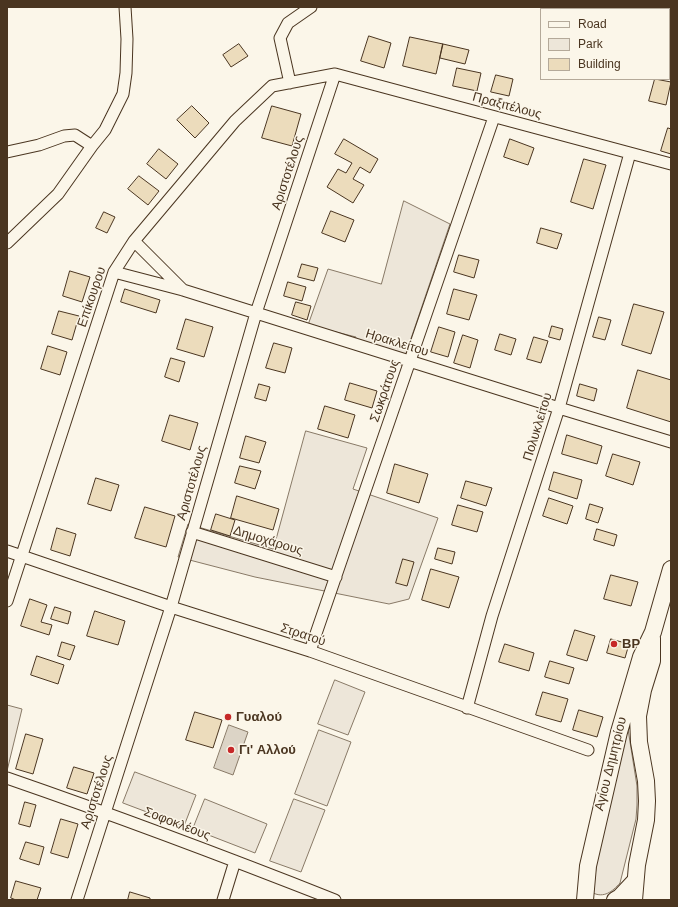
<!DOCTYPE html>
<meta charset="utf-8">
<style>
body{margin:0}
#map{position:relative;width:678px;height:907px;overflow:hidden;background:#fbf6e9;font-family:Arial,sans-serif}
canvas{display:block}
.frame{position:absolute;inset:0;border:8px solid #4a3520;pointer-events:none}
.legend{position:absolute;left:540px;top:8px;width:130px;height:72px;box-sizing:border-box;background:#fbf6e9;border:1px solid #b4a999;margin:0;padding:5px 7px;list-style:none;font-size:12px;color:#4a3520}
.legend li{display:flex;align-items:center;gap:8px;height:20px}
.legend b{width:20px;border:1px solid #b4a999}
</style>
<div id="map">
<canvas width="678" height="907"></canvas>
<div class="frame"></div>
<ul class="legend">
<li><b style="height:5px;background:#fbf6e9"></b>Road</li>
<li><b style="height:11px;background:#ede6d9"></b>Park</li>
<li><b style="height:11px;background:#ecdcbc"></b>Building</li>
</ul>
</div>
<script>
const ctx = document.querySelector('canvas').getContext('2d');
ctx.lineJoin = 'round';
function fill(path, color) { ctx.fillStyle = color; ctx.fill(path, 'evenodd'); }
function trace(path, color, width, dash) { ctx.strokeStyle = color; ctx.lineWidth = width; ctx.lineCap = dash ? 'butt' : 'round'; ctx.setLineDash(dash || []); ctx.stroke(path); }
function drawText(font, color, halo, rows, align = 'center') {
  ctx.font = font + ' Arial,sans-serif'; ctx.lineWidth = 3; ctx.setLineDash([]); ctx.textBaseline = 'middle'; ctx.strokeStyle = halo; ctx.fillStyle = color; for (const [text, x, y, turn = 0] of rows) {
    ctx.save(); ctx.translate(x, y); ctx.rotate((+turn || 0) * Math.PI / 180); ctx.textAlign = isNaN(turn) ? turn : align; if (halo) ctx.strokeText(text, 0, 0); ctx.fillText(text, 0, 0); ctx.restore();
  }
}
const green = new Path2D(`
 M404,201L450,224L403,362L352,349L356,337L308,325L328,269L381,284Z
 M306,431L367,448L353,489L438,518L409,599L389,604L255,577L178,557L188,524L273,549Z
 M335,680L365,692L348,735L318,724Z
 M7,705L22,709L7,771Z
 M627,723L637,786V805L636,819L620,883C612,892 604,898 593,893L598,851Z
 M319,730L351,742L327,806L295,794Z
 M135,772L196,795L184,826L123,803Z
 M205,799L267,824L255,853L193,829Z
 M294,799L325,810L301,872L270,861Z`);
fill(green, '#ede6d9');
trace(green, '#887966', 1);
const water = new Path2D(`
 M229,725L248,732L233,775L214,768Z`);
fill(water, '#dcd4c6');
trace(water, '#887966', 1);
const building = new Path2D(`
 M369,36L391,43L384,68L361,61Z
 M410,37L443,44L436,74L403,66Z
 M239,44L248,56L231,67L223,55Z
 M443,44L469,50L465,64L440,58Z
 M457,68L481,73L477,91L453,86Z
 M496,75L513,79L509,96L491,92Z
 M655,79L671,82L666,105L649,101Z
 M192,106L209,123L195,138L177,120Z
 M272,106L301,114L292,146L262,138Z
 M668,128L671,129V154L661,151Z
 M344,139L378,159L370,173L360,167L353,179L364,185L353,203L327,187L338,169L346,173L352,163L335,154Z
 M510,139L534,148L528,165L504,157Z
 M159,149L178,164L166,179L147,164Z
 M584,159L606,165L593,209L571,202Z
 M139,176L159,191L148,205L128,189Z
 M331,211L354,220L345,242L322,233Z
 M104,212L115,217L107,233L96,228Z
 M541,228L562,234L557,249L537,243Z
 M459,255L479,260L474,278L454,272Z
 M302,264L318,268L314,281L298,277Z
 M70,271L90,277L82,302L63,296Z
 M288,282L306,287L302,301L284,296Z
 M125,289L160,300L156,313L121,302Z
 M454,289L477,295L469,320L447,314Z
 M296,302L311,306L307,320L292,315Z
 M634,304L664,312L651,354L622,345Z
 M59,311L79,316L72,340L52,334Z
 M599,317L611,320L605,340L593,337Z
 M186,319L213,327L204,357L177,349Z
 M552,326L563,329L560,340L549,337Z
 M439,327L455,332L448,357L431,352Z
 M500,334L516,339L511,355L495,350Z
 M463,335L478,340L470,368L454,363Z
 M534,337L548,341L541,363L527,359Z
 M274,343L292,348L285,373L266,368Z
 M48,346L67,352L60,375L41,369Z
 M171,358L185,362L179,382L165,377Z
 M638,370L671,380V422L627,408Z
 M350,383L377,391L372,408L345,400Z
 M259,384L270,387L266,401L255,398Z
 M580,384L597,389L594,401L577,396Z
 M325,406L355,415L348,438L318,429Z
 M170,415L198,423L190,450L162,441Z
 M567,435L602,446L597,464L562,454Z
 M246,436L266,442L259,463L240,458Z
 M613,454L640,462L633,485L606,476Z
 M395,464L428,474L419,503L387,493Z
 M240,466L261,471L255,489L235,483Z
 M554,472L582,480L577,499L549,490Z
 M96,478L119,485L111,511L88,504Z
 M466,481L492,488L486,506L461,498Z
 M237,496L279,509L273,530L231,518Z
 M549,498L573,506L567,524L543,516Z
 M590,504L603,508L598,523L586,519Z
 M458,505L483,512L477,532L452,525Z
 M145,507L175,516L166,547L135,538Z
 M216,514L235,520L230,536L211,530Z
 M57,528L76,534L70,556L51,550Z
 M597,529L617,535L614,546L594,540Z
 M438,548L455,552L452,564L435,559Z
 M403,559L414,562L407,586L396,583Z
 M431,569L459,577L449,608L422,600Z
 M611,575L638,582L631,606L604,599Z
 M30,599L47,605L41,622L52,625L49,635L21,626Z
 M55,607L71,612L68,624L51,619Z
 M95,611L125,621L118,645L87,636Z
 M575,630L595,636L587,661L567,655Z
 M611,639L629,644L625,658L607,653Z
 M62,642L75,646L70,660L58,656Z
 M505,644L534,653L529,671L499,662Z
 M37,656L64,665L58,684L31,675Z
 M550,661L574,668L569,684L545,677Z
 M543,692L568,699L561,722L536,715Z
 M579,710L603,717L597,737L573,730Z
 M195,712L222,720L213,748L186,740Z
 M26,734L43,739L33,774L16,769Z
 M74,767L94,773L87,794L67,788Z
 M25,802L36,805L30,827L19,824Z
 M61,819L78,824L68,858L51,853Z
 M26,842L44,847L39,865L20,859Z
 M16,881L41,888L37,900H16L11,898Z
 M130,892L150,898V900H128Z`);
fill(building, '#ecdcbc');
trace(building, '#4a3520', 1);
const street = new Path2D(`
 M290,83L280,38L288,23L311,7
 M92,146L105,130L123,94L126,73L127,39L125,7
 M7,152L39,145L64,136L75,135L92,146L58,194L7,243
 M134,241L183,290
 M114,272L183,290L559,408L671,442
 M192,532L336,577
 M7,551L171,607L310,651L588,750
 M7,601L114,272L134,241L235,121L272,86L335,74L671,164
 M310,651L494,117
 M467,708L492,616L559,408L630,153
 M7,778C117,816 226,857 335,900
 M77,900L171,607L256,313L335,74
 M223,900L235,861`);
const secondary = new Path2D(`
 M585,900L588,866L619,732L641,657L653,632L671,569
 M615,900L620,897L635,881
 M634,900L637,865L646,820L647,801L646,781L639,742L638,716L643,690L652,661V638`);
trace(street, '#4a3520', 13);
trace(secondary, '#4a3520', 18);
trace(street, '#fbf6e9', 11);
trace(secondary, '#fbf6e9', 16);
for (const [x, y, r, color] of [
 [614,644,4,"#c62828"],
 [228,717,4,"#c62828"],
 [231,750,4,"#c62828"]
]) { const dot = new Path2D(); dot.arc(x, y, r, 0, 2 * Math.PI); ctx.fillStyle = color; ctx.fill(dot); trace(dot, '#fbf6e9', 1.5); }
drawText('13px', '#4a3520', '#fbf6e9', [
 ["Πραξιτέλους",507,106,15],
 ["Αριστοτέλους",288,173,-72],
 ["Επίκουρου",92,297,-71],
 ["Ηρακλείτου",397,343,17],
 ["Σωκράτους",385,391,-71],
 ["Πολυκλείτου",538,427,-73],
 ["Αριστοτέλους",192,483,-74],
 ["Δημοχάρους",268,541,17],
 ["Στρατού",303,635,18],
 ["Αγίου Δημητρίου",611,764,-76],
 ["Αριστοτέλους",97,792,-72],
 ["Σοφοκλέους",177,824,21]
]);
drawText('bold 13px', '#4a3520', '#fbf6e9', [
 ["BP",622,644],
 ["Γυαλού",236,717],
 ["Γι' Αλλού",239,750]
], 'left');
</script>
